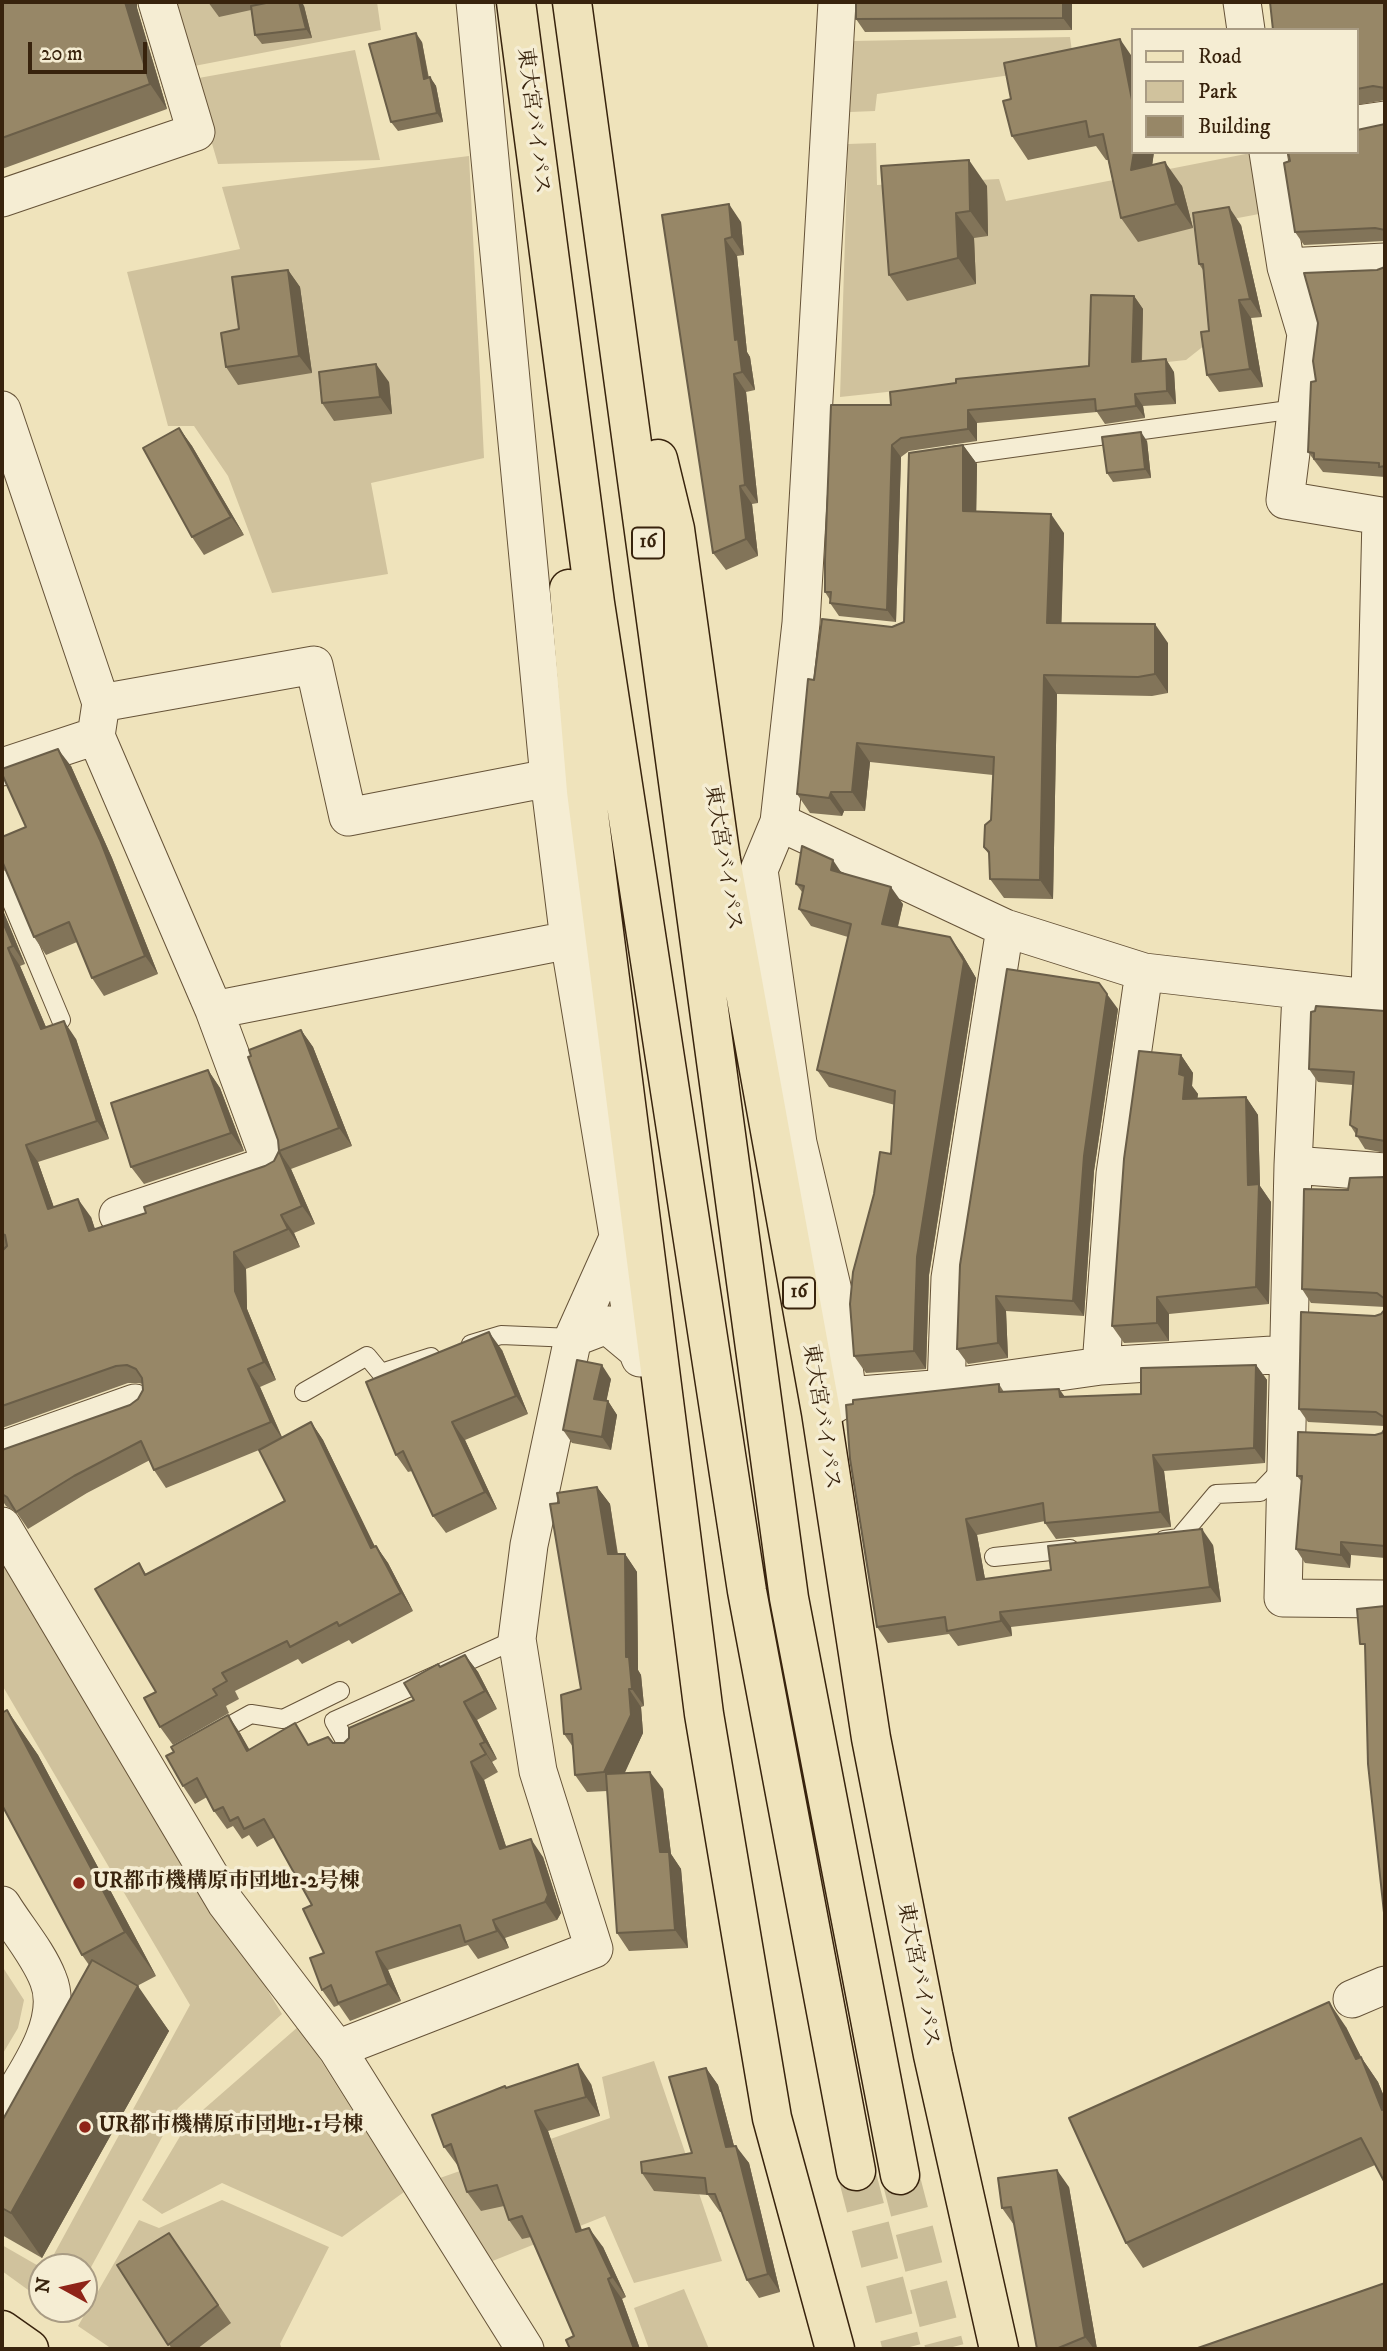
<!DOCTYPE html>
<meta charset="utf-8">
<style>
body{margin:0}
#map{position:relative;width:1387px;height:2351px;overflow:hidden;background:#efe3bb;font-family:"IM FELL DW Pica",serif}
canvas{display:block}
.frame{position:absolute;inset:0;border:4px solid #38230d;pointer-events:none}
.legend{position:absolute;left:1131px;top:28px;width:228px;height:126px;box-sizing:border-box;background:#f5edd3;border:2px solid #a99c84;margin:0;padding:9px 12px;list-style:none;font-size:21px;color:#38230d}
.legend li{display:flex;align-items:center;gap:14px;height:35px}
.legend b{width:35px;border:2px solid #a99c84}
.north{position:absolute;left:28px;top:2253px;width:70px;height:70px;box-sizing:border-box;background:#f5edd3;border:2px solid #a99c84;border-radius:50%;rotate:278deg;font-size:19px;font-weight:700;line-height:28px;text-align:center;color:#38230d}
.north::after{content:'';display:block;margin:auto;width:24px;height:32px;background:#8f2418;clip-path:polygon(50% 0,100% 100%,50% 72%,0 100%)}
.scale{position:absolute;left:28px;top:42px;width:119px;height:32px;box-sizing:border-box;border:4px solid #38230d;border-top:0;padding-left:9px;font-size:21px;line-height:24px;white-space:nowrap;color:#38230d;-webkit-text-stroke:5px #f5edd3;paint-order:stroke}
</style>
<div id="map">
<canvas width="1387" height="2351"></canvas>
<div class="frame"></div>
<ul class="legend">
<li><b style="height:9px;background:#efe3bb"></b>Road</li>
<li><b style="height:19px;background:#d0c29d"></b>Park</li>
<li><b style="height:19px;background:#978767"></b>Building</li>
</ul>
<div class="north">N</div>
<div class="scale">20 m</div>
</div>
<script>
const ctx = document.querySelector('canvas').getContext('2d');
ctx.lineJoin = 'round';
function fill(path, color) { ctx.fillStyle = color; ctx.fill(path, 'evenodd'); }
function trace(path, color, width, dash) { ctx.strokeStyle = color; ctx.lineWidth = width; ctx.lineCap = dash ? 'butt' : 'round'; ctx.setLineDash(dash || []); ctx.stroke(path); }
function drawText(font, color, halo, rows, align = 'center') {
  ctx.font = font + ' "IM FELL DW Pica","Noto Serif JP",serif'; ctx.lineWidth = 7; ctx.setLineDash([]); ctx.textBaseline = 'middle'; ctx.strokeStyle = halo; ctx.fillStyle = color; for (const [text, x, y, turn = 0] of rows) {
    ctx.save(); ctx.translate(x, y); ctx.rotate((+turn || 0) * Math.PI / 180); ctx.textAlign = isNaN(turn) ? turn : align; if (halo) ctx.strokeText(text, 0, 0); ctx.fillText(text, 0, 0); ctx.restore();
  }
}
fill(new Path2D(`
 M171,2H377L381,30L189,67Z
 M1070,37L1074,66L877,94L875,111L850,112L853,41Z
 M355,50L380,160L218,164L193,79Z
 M876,143L877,185L999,179L1006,201L1256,152L1259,214L1201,225L1210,341L1186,360L840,397L848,144Z
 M469,156L484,458L371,483L388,574L272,593L228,476L194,426H168L127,272L240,249L222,187Z
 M2,1552L282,2014L178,2108L84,2280V2267H47L190,2005L2,1685Z
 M2,1966L24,2000L18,2028L2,2055Z
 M299,2026L404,2192L342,2237L222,2183L162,2214L142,2200L188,2123Z
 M654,2061L722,2261L634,2283L605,2216L490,2262L440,2178L610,2118L602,2077Z
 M222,2200L329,2247L280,2344L282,2349H112L78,2326L139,2220L159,2228Z
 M2,2245L42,2268V2300L2,2271Z
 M684,2289L709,2349H649L634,2308Z`), '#d0c29d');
trace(new Path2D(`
 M856,2171L902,2349
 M900,2175L945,2349`), '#cabd98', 38, [38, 19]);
const service = new Path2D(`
 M946,457L1296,409
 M2,879L61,1020
 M471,1344L501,1335L573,1338
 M304,1392L367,1356L381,1373L431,1357
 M1164,1540L1179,1538L1216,1494L1260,1492L1284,1467
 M994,1557L1070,1549
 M215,1734L251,1714L283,1719L340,1691
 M351,1751L334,1721L517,1639`);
const minor = new Path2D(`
 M475,2L549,778L569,940L637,1350
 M837,2L801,623L779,822L759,870L798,1143L834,1295L848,1396
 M1242,2L1246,30
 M1357,124L1385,120
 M1268,152L1286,267L1306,334L1285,500L1381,516L1370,999
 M2,198L196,132L157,2
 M1286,267L1385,262
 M2,410L101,703L96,736L214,1010L271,1164L118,1215
 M101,703L314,665L348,817L549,778
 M2,767L96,736
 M779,822L1005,928L1144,972L1385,1000
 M1301,993L1293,1165L1283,1598L1385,1599
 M214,1010L569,940
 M1293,1165L1385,1172
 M573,1338L617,1240
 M1101,1366L1115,1174L1144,972
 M946,1388L950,1278L1005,928
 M828,1408L848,1396L946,1388L1101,1366L1288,1354
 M2,1450L135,1403
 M2,1526L226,1903L337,2049L525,2349
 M2,1905C16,1928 38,1953 48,1979C66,2022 23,2078 2,2113
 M1352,1999L1385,1985
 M337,2049L594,1949L538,1771L517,1639L529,1545L573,1338L607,1325L637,1350L640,1358`);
const primary = new Path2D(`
 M2,2330L29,2349`);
const trunk = new Path2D(`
 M516,2L595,603L747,1591L856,2171
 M572,2L789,1598L900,2175
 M658,459L675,529L721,860L821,1412L871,1738L933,2055L999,2349
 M569,589L586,791L704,1714L772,2118L835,2349`);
trace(service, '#665338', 20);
trace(minor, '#665338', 39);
trace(primary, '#38230d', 41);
trace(trunk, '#38230d', 41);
trace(service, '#f5edd3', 18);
trace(minor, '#f5edd3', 37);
trace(primary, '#efe3bb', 38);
trace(trunk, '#efe3bb', 38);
fill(new Path2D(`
 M2,2H137V8L167,109L2,169Z
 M208,2H261V4L304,6L312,38L262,44L255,35L251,10L219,17Z
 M856,2H1072V30L865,32L856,19Z
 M1385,2V100L1357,105V30Z
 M422,42L429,78L430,77L436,86L443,122L398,131L391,122Z
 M1004,63L1133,152H1154L1152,166L1182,186L1193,228L1138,242L1121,218L1108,160H1106L1096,146L1028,160L1012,136L1011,99Z
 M1385,124V241L1304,245L1295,232L1290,161Z
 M881,166L987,186L988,236L974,238L976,284L907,301L889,275Z
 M662,215L741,222L744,255L737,256L747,352L750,357L755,390L746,392L758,503L752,504L758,556L726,570L713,553Z
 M1241,225L1262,317L1251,318L1263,387L1219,392L1207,375L1209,331L1203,270L1199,264Z
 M1385,267V477L1323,472L1308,452L1316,381L1377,270Z
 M288,270L300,287L312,373L238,385L226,367Z
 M1134,296L1143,309L1142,361L1174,372L1176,404L1143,406L1145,418L1105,424L1097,412L977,423V441L909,451L901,457L896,622L839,616L830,603V600L825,592L891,405L1089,366Z
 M389,382L392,414L334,421L322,403Z
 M179,428L192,446L244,535L204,555L192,537Z
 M1147,441L1151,478L1113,482L1107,473Z
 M963,445L977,464L976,512L1064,533L1061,623L1168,643V693L1152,696L1057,694L1053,899L1004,898L990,879V856L984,847L991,820L993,775L870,762L865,811H844L842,816L810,813L797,794L814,680L892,627L904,622Z
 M71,766L112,858L158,974L104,996L92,978L77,942L46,955L34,937L5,869L2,868V837L26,827Z
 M842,873L903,904L898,927L962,954L976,978L929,1275L926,1369L866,1373L854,1356L891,1154L895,1105L829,1087L817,1070L848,937L811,926L799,909L802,892L796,884Z
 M2,908L25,964L20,966L46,1027L76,1039L109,1139L38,1162L54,1208L91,1217L95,1229L146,1213L265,1166L274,1161L279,1151L301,1030L313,1047L352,1146L291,1169L315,1224L294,1233L300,1247L246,1269L247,1309L276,1380L260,1387L282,1437L311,1422L323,1440L374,1546H376L388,1563L413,1611L352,1644L349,1640L302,1664L298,1659L235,1691L239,1699L226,1706L229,1713L173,1745L160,1727L139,1563L146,1574L285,1501L259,1450L166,1488L154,1470L150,1460L87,1493L28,1529L17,1513L6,1506L2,1500V1450L130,1405L138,1399L143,1390V1384L139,1383H128L2,1428Z
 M1118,1009L1094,1171L1084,1316L1006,1311L1008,1358L968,1364L957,1349Z
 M1385,1011V1153L1365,1149L1350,1125L1353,1085L1318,1082L1309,1069Z
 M1181,1055L1193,1073L1192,1086L1198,1094L1197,1099L1246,1097L1258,1115L1260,1186L1271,1202L1269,1304L1169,1314V1341L1124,1343L1112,1326Z
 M208,1070L220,1088L244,1151L144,1184L131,1167Z
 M1385,1177V1307L1311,1303L1302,1289L1348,1190Z
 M1385,1309V1426L1308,1422L1299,1409L1375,1316L1381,1314Z
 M502,1350L528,1414L465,1440L497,1509L446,1533L433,1516L412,1471L408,1472L396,1455Z
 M1256,1365L1267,1380L1265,1463L1164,1471L1171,1527L1056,1539L1045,1523V1521L977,1535L985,1579L1051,1570L1213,1545L1221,1602L1011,1627L1012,1636L958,1646L949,1634L888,1643L877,1627L999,1384L1004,1392L1059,1389L1065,1397L1141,1394Z
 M611,1379L606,1401H608L617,1415L611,1450L572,1443L563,1430Z
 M1385,1428V1558L1351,1555L1350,1568L1305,1563L1296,1549L1302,1482L1297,1476L1375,1435L1382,1433Z
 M597,1487L610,1504L618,1554H625L637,1572L638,1670L641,1675L644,1706L641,1707L643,1733L624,1773L663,1789L671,1854L681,1869L688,1948L629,1951L617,1933L607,1791L587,1792L575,1775L573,1747L564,1734L581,1689L559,1503Z
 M465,1655L478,1672L497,1709L477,1720L497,1759L492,1762L498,1772L484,1780L506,1847L543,1857L561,1913L557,1920L505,1938L509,1948L478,1959L468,1945L388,1970L401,2001L350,2021L339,2005L334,2007L322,1990L324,1953L312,1905L275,1837L257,1847L249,1835L242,1839L233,1826L227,1829L214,1811L207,1797L195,1804L183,1786L174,1752L240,1733L249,1750L310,1745L344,1743L414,1700L440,1667Z
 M7,1710L38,1755L156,1976L137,1986L169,2031L42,2258L2,2235V2121L89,1965L82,1955Z
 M1346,2027L1361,2057L1378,2082L1385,2099V2183L1375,2165L1143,2268L1126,2243Z
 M706,2068L718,2085L734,2146L749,2163L780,2292L759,2298L747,2280L722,2212H720L708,2195L654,2191L642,2173L692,2153Z
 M591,2084L600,2116L548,2131L582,2230L603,2247L626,2297L622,2299L640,2349H570L574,2336L531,2237L522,2239L509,2220L504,2206L481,2211L467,2192L458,2166L444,2147L507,2088Z
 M1069,2187L1097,2349H1037L1014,2225L1002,2208Z
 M169,2233L231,2323L197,2349H172L117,2265Z`), '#827459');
fill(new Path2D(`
 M125,2H137V8L167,109L150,84Z
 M299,2H302L304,6L312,38L306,29Z
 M1063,2H1072V30L1063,18Z
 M416,33L422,42L430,88L424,79Z
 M1120,39L1133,58V105Z
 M430,77L436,86L443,122L437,113Z
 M1134,152H1154L1148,194L1131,170Z
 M969,160L987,186L988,236L970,211Z
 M1165,162L1182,186L1193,228L1176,204Z
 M729,204L741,222L744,255L732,237Z
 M1229,207L1241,225L1262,317L1250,299Z
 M956,213L974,238L976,284L958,258Z
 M725,239L737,256L747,352L750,357L755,390L742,372L735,340Z
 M288,270L300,287L312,373L299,356Z
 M1134,296L1143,309L1141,375L1132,362Z
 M1239,300L1251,318L1263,387L1250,369Z
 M1166,359L1174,372L1176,404L1167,391Z
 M376,364L389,382L392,414L380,397Z
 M734,374L746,392L758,503L745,485Z
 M1135,394L1143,406L1145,418L1136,406Z
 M968,410L977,423V441L968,429Z
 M179,428L192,446L244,535L231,517Z
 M1141,432L1147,441L1151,478L1145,469Z
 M892,445L901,457L896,622L887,610Z
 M963,445L977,464L976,530L963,511Z
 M740,486L752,504L758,556L746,539Z
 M1051,514L1064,533L1061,642L1047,623Z
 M1155,624L1168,643V693L1155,674Z
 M1044,675L1057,694L1053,899L1040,880Z
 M857,743L870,762L865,811L852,792Z
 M58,749L71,766L112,858L158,974L145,956Z
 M831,792L844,811L842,816L829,798Z
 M833,860L845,878L831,870Z
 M891,887L903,904L894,941L882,924Z
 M2,908L25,964L13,946L2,920Z
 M950,937L962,954L976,978L929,1275L926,1369L914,1351L917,1257Z
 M8,948L20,966L54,1046L41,1029Z
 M1107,994L1118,1009L1094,1171L1084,1316L1073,1301L1084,1156Z
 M64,1021L76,1039L109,1139L97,1121Z
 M301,1030L313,1047L352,1146L339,1128Z
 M1181,1055L1193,1073L1192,1086L1198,1094L1195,1117L1183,1099L1179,1074Z
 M208,1070L220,1088L244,1151L231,1133Z
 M1246,1097L1258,1115L1260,1186L1271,1202L1269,1304L1256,1287L1248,1185Z
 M26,1145L38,1162L61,1227L48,1209Z
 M279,1151L291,1169L315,1224L302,1206Z
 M78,1199L91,1217L101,1248L89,1231Z
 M281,1215L294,1233L300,1247L288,1229Z
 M234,1252L246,1269L247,1309L276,1380L264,1362L235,1291Z
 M996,1296L1006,1311L1008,1358L998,1343Z
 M1157,1297L1169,1314V1341L1157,1323Z
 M489,1332L502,1350L528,1414L516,1396Z
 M602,1365L611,1379L604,1413L594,1399Z
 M1256,1365L1267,1380L1265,1463L1254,1448Z
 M248,1369L260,1387L283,1440L271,1422Z
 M1059,1389L1070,1404L1060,1397Z
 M608,1401L617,1415L611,1450L602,1437Z
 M311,1422L323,1440L384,1565L371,1548Z
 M452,1422L465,1440L497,1509L485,1492Z
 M1153,1455L1164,1471L1171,1527L1160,1512Z
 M597,1487L610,1504L620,1572L608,1554Z
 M966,1519L977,1535L988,1595L977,1580Z
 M1202,1529L1213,1545L1221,1602L1210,1587Z
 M1341,1542L1351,1555L1350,1568L1341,1555Z
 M376,1546L388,1563L413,1611L401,1593Z
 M625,1554L637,1572L638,1670L641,1675L644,1706L632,1689L626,1657Z
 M1000,1612L1011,1627L1012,1636L1001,1621Z
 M465,1655L478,1672L497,1709L485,1691Z
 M629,1689L641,1707L643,1733L617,1790L604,1772Z
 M464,1702L477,1720L497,1759L485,1742Z
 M7,1710L38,1755L156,1976L125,1932Z
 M228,1715L240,1733L260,1768L247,1751Z
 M480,1744L492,1762L498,1772L486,1754Z
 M471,1762L484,1780L513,1867L500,1849Z
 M650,1772L663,1789L671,1854L681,1869L688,1948L675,1930L660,1852Z
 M531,1839L543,1857L561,1913L557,1920L545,1902Z
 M493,1920L505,1938L509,1948L497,1931Z
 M376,1952L388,1970L401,2001L388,1984Z
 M138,1986L169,2031L42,2258L11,2213Z
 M1329,2002L1346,2027L1361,2057L1378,2082L1385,2099V2113L1356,2059Z
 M578,2064L591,2084L600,2116L586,2097Z
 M706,2068L718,2085L739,2165L726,2147Z
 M535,2111L548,2131L589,2252L576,2232Z
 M736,2146L749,2163L780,2292L768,2274Z
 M1057,2170L1069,2187L1097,2349H1094L1085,2337Z
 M589,2228L603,2247L626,2297L612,2277Z
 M608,2279L622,2299L640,2349H634Z`), '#6a5e48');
const building = new Path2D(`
 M2,2H125L150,84L2,138Z
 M271,2H299L306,29L255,35L251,6Z
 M856,2H1063V18L856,19Z
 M1270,2H1385V88L1373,86L1357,89V30H1273Z
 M416,33L424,79L430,77L437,113L391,122L369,44Z
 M1120,39L1133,105L1134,152L1131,170L1165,162L1176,204L1121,218L1103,134L1089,137L1086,121L1012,136L1003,101L1011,99L1004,63Z
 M1385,124V230L1375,228L1295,232L1284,163L1290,161L1288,152H1357V130Z
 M969,160L970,211L956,213L958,258L889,275L881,166Z
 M729,204L732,237L725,239L735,340L738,339L742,372L734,374L745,485L740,486L746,539L713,553L662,215Z
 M1229,207L1250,299L1239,300L1250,369L1207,375L1201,332L1209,331L1203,264H1199L1193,213Z
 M1385,267V466L1379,467V463L1314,459V453L1308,452L1311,382L1316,381L1313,361L1318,323L1304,273L1377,270Z
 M288,270L299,356L226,367L221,333L239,329L232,277Z
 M1091,295L1134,296L1132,362L1166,359L1167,391L1135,394L1136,406L1096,411L1095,399L968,410V429L901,438L892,445L887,610L830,603L831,592H825V559L831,405H891L890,392L956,383V379L1089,366Z
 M376,364L380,397L322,403L319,372Z
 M179,428L231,517L192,537L143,448Z
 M1141,432L1145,469L1107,473L1102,437Z
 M963,445V511L1051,514L1047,623L1155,624V674L1138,677L1044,675L1040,880L990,879L989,852L984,847L985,825L991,820L994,757L857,743L852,792H831L829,798L797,794L808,679L814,680L822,619L892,627L904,622L909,453Z
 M58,749L100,840L145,956L92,978L69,922L34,937L2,861V837L26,827L2,774V769Z
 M802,846L833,860L831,870L891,887L882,924L950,937L964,961L917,1257L914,1351L854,1356L850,1304L853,1272L874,1194L880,1152L891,1154L895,1091L817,1070L851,924L799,909L804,886L796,884Z
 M2,920L13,946L8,948L41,1029L64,1021L97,1121L26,1145L48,1209L78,1199L89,1231L146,1213L144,1207L265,1166L274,1161L279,1151L278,1140L248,1057L251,1056L249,1050L301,1030L339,1128L279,1151L302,1206L281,1215L288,1229L234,1252L235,1291L264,1362L248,1369L271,1422L154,1470L141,1441L74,1476L16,1512L7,1497L2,1494V1450L130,1405L138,1399L143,1390L142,1378L136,1369L127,1365L116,1366L2,1406V1251L7,1246L5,1235L2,1234Z
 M1007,969L1099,983L1107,994L1084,1156L1073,1301L996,1296L998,1343L957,1349L960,1265Z
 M1316,1006L1385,1011V1141L1356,1136L1357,1129L1350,1125L1354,1072L1309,1069L1311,1012L1315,1011Z
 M1139,1051L1181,1055L1179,1074L1185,1076L1183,1099L1246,1097L1248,1185L1259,1184L1256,1287L1157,1297V1323L1112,1326L1124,1159Z
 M208,1070L231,1133L131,1167L111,1103Z
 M1385,1177V1299L1377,1293L1302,1289L1304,1189L1348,1190L1350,1178Z
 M1385,1309V1418L1376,1412L1299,1409L1301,1312L1375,1316L1381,1314Z
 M489,1332L516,1396L452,1422L485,1492L433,1516L403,1451L396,1455L366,1382Z
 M577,1360L602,1365L594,1399L608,1401L602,1437L563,1430Z
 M1256,1365L1254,1448L1153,1455L1160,1512L1045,1523L1043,1503L966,1519L977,1580L1051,1570L1048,1546L1202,1529L1210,1587L1000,1612L1001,1621L947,1631L945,1617L877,1627L850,1459L846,1405L853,1404V1400L999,1384V1392L1059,1389L1060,1397L1141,1394V1368Z
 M311,1422L371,1548L376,1546L401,1593L339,1626L337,1622L290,1647L287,1641L222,1673L227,1681L213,1689L217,1695L160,1727L144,1698L156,1692L95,1589L139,1563L145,1575L285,1501L259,1450Z
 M1385,1428V1546L1341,1542V1555L1296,1549L1302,1476H1297L1298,1432L1375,1435L1382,1433Z
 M597,1487L608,1554H625L626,1657H629L632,1689H629L631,1715L604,1772L575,1775L572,1734H564L561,1695L581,1689L550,1504L559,1503L557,1493Z
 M1385,1606V1922L1368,1764L1365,1644H1360L1357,1609Z
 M465,1655L485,1691L464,1702L485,1742L480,1744L486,1754L471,1762L500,1849L531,1839L548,1895L545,1902L493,1920L497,1931L465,1942L460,1925L376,1952L388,1984L338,2003L331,1985L322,1990L310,1958L324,1953L303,1909L312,1905L264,1819L244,1829L238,1817L230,1821L223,1807L214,1811L197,1778L183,1786L166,1756L174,1752L171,1747L228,1715L247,1751L295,1723L308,1745L328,1737L333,1743H344L349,1738V1728L414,1700L404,1683L438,1664L440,1667Z
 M7,1710L125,1932L82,1955L2,1805V1713Z
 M650,1772L660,1852H669L675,1930L617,1933L606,1774Z
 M92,1960L138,1986L11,2213L2,2208V2121Z
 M1329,2002L1356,2059L1361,2057L1382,2110L1385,2108V2183L1361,2138L1126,2243L1069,2118Z
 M578,2064L586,2097L535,2111L576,2232L589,2228L612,2277L608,2279L634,2349H570L566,2340L574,2336L522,2216L509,2220L497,2185L467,2192L451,2144L444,2147L432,2115L505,2086L506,2088Z
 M706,2068L726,2147L736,2146L768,2274L747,2280L715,2194H707L705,2178L642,2173L641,2162L692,2153L669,2077Z
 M1057,2170L1085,2337L1056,2349H1037L1011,2207L1002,2208L998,2178Z
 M169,2233L218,2305L168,2345L117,2265Z
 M1385,2283V2349H1195Z`);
fill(building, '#978767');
trace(building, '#6a5e48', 2);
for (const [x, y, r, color] of [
 [79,1883,7,"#8f2418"],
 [85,2127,7,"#8f2418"]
]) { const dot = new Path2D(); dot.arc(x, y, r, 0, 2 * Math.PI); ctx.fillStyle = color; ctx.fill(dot); trace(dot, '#f5edd3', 2.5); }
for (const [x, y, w] of [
 [648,543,32],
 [799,1293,32]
]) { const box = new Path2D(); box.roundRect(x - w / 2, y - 15.5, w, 31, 5); ctx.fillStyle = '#f5edd3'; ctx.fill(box); trace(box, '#38230d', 2); }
drawText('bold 19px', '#38230d', null, [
 ["16",648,543],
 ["16",799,1293]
]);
drawText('21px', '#38230d', '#f5edd3', [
 ["東大宮バイパス",532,121,83],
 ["東大宮バイパス",722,858,81],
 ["東大宮バイパス",820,1417,81],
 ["東大宮バイパス",917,1975,79]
]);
drawText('bold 21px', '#38230d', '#f5edd3', [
 ["UR都市機構原市団地1-2号棟",93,1883],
 ["UR都市機構原市団地1-1号棟",99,2127]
], 'left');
</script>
